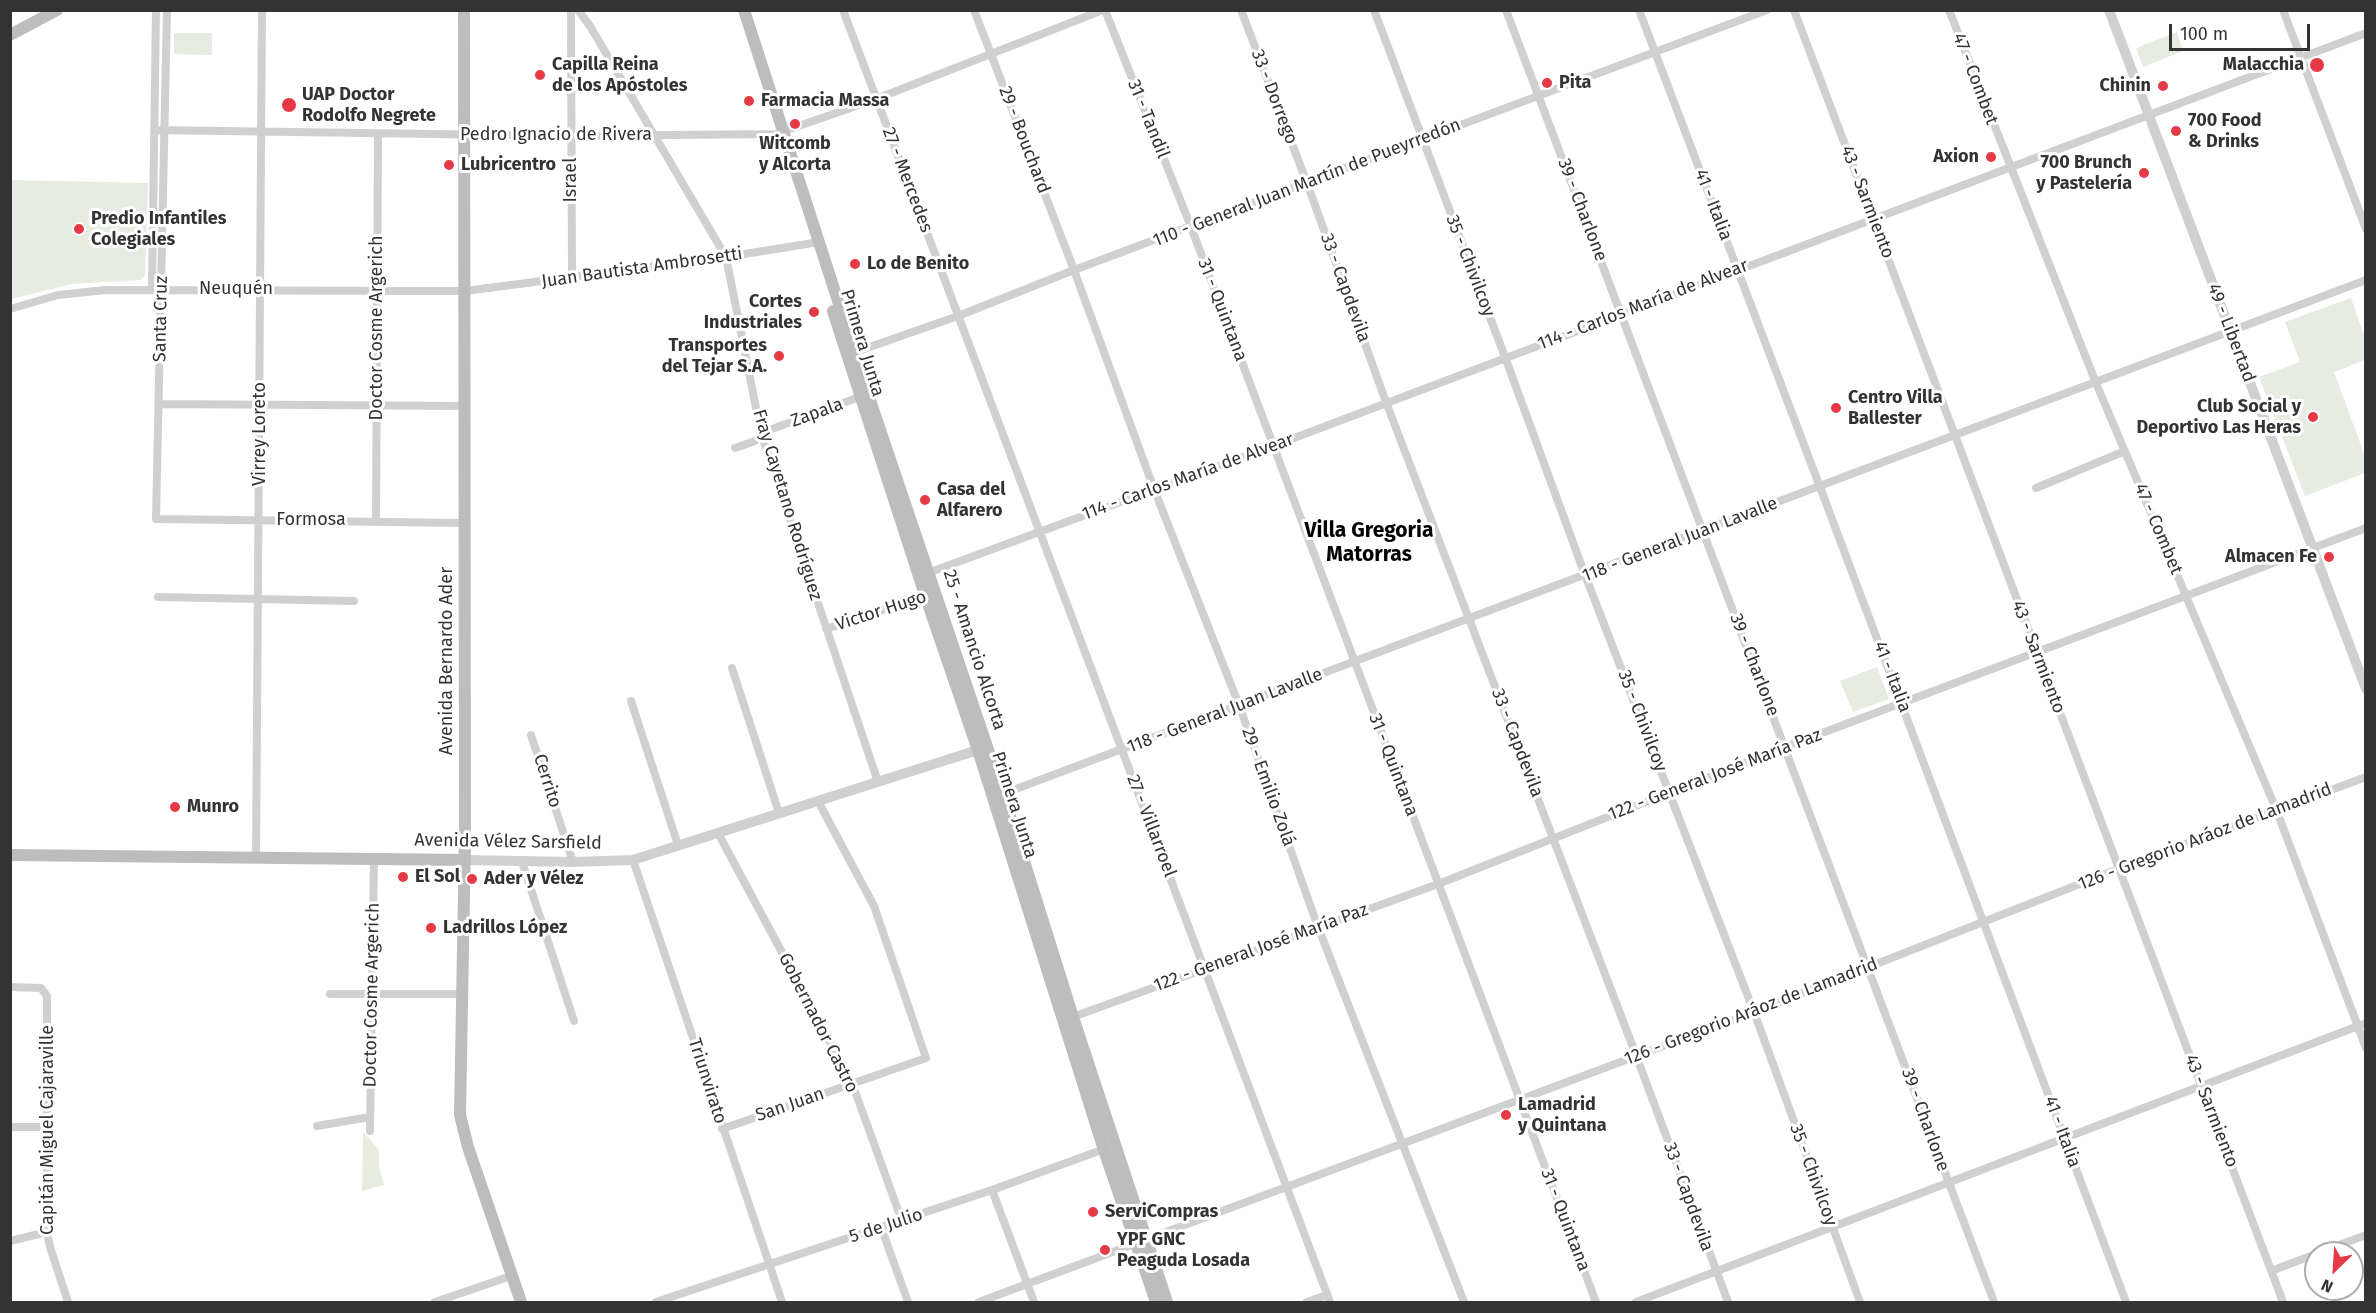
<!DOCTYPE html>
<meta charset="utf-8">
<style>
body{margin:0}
#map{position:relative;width:2376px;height:1313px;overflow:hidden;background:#fff;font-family:"Fira Sans",sans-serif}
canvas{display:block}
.frame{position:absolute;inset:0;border:12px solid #333;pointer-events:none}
.north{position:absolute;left:2304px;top:1241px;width:60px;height:60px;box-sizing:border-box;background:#fff;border:2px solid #adadad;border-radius:50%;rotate:205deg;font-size:16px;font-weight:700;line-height:24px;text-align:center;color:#333}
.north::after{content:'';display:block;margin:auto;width:21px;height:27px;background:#e63946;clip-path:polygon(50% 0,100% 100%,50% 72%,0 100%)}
.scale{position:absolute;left:2169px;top:24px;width:141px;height:27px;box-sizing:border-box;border:3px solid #333;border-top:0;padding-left:8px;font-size:18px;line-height:21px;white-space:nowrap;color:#333;-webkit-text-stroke:4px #fff;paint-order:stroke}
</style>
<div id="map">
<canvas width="2376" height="1313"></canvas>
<div class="frame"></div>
<div class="north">N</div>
<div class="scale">100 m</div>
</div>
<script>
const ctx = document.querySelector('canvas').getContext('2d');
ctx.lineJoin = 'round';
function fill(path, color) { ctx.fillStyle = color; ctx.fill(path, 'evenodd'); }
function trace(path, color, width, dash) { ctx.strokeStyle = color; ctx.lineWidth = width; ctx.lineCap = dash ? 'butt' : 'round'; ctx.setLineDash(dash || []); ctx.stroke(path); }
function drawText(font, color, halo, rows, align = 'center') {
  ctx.font = font + ' "Fira Sans",sans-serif'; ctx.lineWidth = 6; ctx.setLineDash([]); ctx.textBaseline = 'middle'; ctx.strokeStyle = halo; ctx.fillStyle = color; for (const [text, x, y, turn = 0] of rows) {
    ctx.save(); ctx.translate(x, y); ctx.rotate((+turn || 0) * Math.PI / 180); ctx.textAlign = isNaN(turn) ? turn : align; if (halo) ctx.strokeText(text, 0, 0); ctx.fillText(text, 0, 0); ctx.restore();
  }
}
fill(new Path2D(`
 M2177,32L2183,51L2143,67L2136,48Z
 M174,33H212V55L174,54Z
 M11,180L148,183L145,276L141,280L71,284L11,299Z
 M2351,298L2365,338V360L2334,372L2365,456V473L2305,496L2259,377L2300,362L2285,322Z
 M1877,667L1889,699L1853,712L1840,681Z
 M363,1132L379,1150V1167L384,1185L362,1191Z`), '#e6ecdf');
trace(new Path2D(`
 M167,10L156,519L465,523
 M571,10L572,277
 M578,10L590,26L726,257L761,433L878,782
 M843,10L1330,1302
 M974,10L1074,270L1154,489L1239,705L1318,927L1464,1302
 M1105,10L1191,227L1596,1302
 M1241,10L1307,183L1386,402L1636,1055L1728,1302
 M1374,10L1505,357L1585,575L1754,1012L1860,1302
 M1506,10L1994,1302
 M1639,10L1820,487L2126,1302
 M1794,10L2283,1302
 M1949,10L2096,383L2276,809L2366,1048
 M2283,10L2366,229
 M155,130L571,136L776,134L876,99L1103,10
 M152,288L156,10
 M10,309L58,295L105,290L465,291L726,257L819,242
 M850,354L958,316L1074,270L1767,10
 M160,404L465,406
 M735,448L755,441L761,433L865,395
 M2036,488L2125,451
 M376,521L378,134
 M925,574L1273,446L2366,33
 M158,597L354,601
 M826,629L929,595
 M732,668L779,813
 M631,701L678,845
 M531,735L573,862
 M1000,795L2366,280
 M718,833L852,1083L902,1221
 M256,858L262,10
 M633,860L782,1302
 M522,862L574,1021
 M10,987L41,988L47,996V1232L50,1247L68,1302
 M330,994H462
 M1070,1018L1438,884L1785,747L2366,528
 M317,1126L370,1117
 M10,1127H47
 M722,1129L926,1058L874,906L818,801
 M370,1131L374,858
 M992,1190L1034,1302
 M881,1227L908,1302
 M10,1241L47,1232
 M2318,1253L2366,1235
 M2271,1271L2316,1254
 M435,1302L511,1276
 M656,1302L992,1190L1107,1148
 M979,1302L1754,1012L2118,869L2366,777
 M1307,1302L1327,1295
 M1636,1302L2366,1023`), '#d0d0d0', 8);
trace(new Path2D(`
 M2109,10L2366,689
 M465,860L573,862L633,860L984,748`), '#d0d0d0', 10);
trace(new Path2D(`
 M464,10L465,838L460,1115L468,1147L521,1302
 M744,10L868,394L1003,794L1073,1017L1167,1302
 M10,35L57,10
 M833,311L925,595L978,750L1104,1150L1156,1302
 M10,855L465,860`), '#bdbdbd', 12);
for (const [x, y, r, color] of [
 [2317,65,8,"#e63946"],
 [540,75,6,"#e63946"],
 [1547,83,6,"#e63946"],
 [2163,86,6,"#e63946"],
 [749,101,6,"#e63946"],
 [289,105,8,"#e63946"],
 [795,124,6,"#e63946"],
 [2176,131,6,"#e63946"],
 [1991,157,6,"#e63946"],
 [449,165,6,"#e63946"],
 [2144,173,6,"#e63946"],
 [79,229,6,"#e63946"],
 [855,264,6,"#e63946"],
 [814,312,6,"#e63946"],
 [779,356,6,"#e63946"],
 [1836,408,6,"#e63946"],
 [2313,417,6,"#e63946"],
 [925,500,6,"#e63946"],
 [2329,557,6,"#e63946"],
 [175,807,6,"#e63946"],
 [403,877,6,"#e63946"],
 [472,879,6,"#e63946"],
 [431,928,6,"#e63946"],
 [1506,1115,6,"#e63946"],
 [1093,1212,6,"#e63946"],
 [1105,1250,6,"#e63946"]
]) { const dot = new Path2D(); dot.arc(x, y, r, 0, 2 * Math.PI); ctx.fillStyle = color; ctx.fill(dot); trace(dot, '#fff', 2); }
drawText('bold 18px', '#333', '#fff', [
 ["Capilla Reina",552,65],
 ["de los Apóstoles",552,86],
 ["Malacchia",2304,65,"right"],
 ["Pita",1559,83],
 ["Chinin",2151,86,"right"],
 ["UAP Doctor",302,95],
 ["Rodolfo Negrete",302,116],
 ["Farmacia Massa",761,101],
 ["700 Food",2188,121],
 ["& Drinks",2188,142],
 ["Witcomb",795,144,"center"],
 ["y Alcorta",795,165,"center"],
 ["Axion",1979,157,"right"],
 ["700 Brunch",2132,163,"right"],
 ["y Pastelería",2132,184,"right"],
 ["Lubricentro",461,165],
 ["Predio Infantiles",91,219],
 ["Colegiales",91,240],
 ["Lo de Benito",867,264],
 ["Cortes",802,302,"right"],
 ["Industriales",802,323,"right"],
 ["Transportes",767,346,"right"],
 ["del Tejar S.A.",767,367,"right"],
 ["Centro Villa",1848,398],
 ["Ballester",1848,419],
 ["Club Social y",2301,407,"right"],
 ["Deportivo Las Heras",2301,428,"right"],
 ["Casa del",937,490],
 ["Alfarero",937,511],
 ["Almacen Fe",2317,557,"right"],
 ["Munro",187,807],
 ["El Sol",415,877],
 ["Ader y Vélez",484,879],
 ["Ladrillos López",443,928],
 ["Lamadrid",1518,1105],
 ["y Quintana",1518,1126],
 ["ServiCompras",1105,1212],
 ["YPF GNC",1117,1240],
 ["Peaguda Losada",1117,1261]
], 'left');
drawText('18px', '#333', '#fff', [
 ["47 - Combet",1975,79,69],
 ["33 - Dorrego",1274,97,69],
 ["31 - Tandil",1148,119,68],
 ["Pedro Ignacio de Rivera",556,135],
 ["29 - Bouchard",1024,140,69],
 ["Israel",571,180,-90],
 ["27 - Mercedes",907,180,69],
 ["110 - General Juan Martín de Pueyrredón",1307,183,-21],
 ["43 - Sarmiento",1867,202,69],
 ["41 - Italia",1713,205,69],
 ["39 - Charlone",1582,210,69],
 ["35 - Chivilcoy",1470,266,69],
 ["Juan Bautista Ambrosetti",642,268,-8],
 ["33 - Capdevila",1345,288,70],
 ["Neuquén",236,289],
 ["114 - Carlos María de Alvear",1643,305,-21],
 ["31 - Quintana",1222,310,69],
 ["Santa Cruz",161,319,-89],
 ["Doctor Cosme Argerich",377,328,-90],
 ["49 - Libertad",2231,333,69],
 ["Primera Junta",862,343,73],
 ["Zapala",817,413,-20],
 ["Virrey Loreto",260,434,-90],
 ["114 - Carlos María de Alvear",1188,477,-20],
 ["Fray Cayetano Rodríguez",787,505,73],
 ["Formosa",311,520],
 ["47 - Combet",2158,529,67],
 ["118 - General Juan Lavalle",1680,540,-21],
 ["Victor Hugo",881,611,-18],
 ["25 - Amancio Alcorta",974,650,72],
 ["43 - Sarmiento",2038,657,69],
 ["Avenida Bernardo Ader",447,661,-90],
 ["39 - Charlone",1754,665,69],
 ["41 - Italia",1892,677,69],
 ["118 - General Juan Lavalle",1225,711,-21],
 ["35 - Chivilcoy",1642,721,69],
 ["33 - Capdevila",1517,743,69],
 ["31 - Quintana",1393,765,69],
 ["122 - General José María Paz",1715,775,-21],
 ["Cerrito",547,781,72],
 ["29 - Emilio Zolá",1268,787,70],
 ["Primera Junta",1014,805,72],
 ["27 - Villarroel",1151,826,69],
 ["126 - Gregorio Aráoz de Lamadrid",2205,837,-21],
 ["Avenida Vélez Sarsfield",508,842,1],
 ["122 - General José María Paz",1261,948,-20],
 ["Doctor Cosme Argerich",372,995,-89],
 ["126 - Gregorio Aráoz de Lamadrid",1751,1012,-21],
 ["Gobernador Castro",818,1023,63],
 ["Triunvirato",707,1081,72],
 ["San Juan",790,1105,-19],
 ["43 - Sarmiento",2211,1111,69],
 ["39 - Charlone",1925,1120,70],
 ["Capitán Miguel Cajaraville",48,1130,-90],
 ["41 - Italia",2062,1132,70],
 ["35 - Chivilcoy",1813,1175,70],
 ["33 - Capdevila",1688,1197,70],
 ["31 - Quintana",1565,1220,69],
 ["5 de Julio",886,1226,-18]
]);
drawText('bold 21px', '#000', '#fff', [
 ["Villa Gregoria",1369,531],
 ["Matorras",1369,555]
]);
</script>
